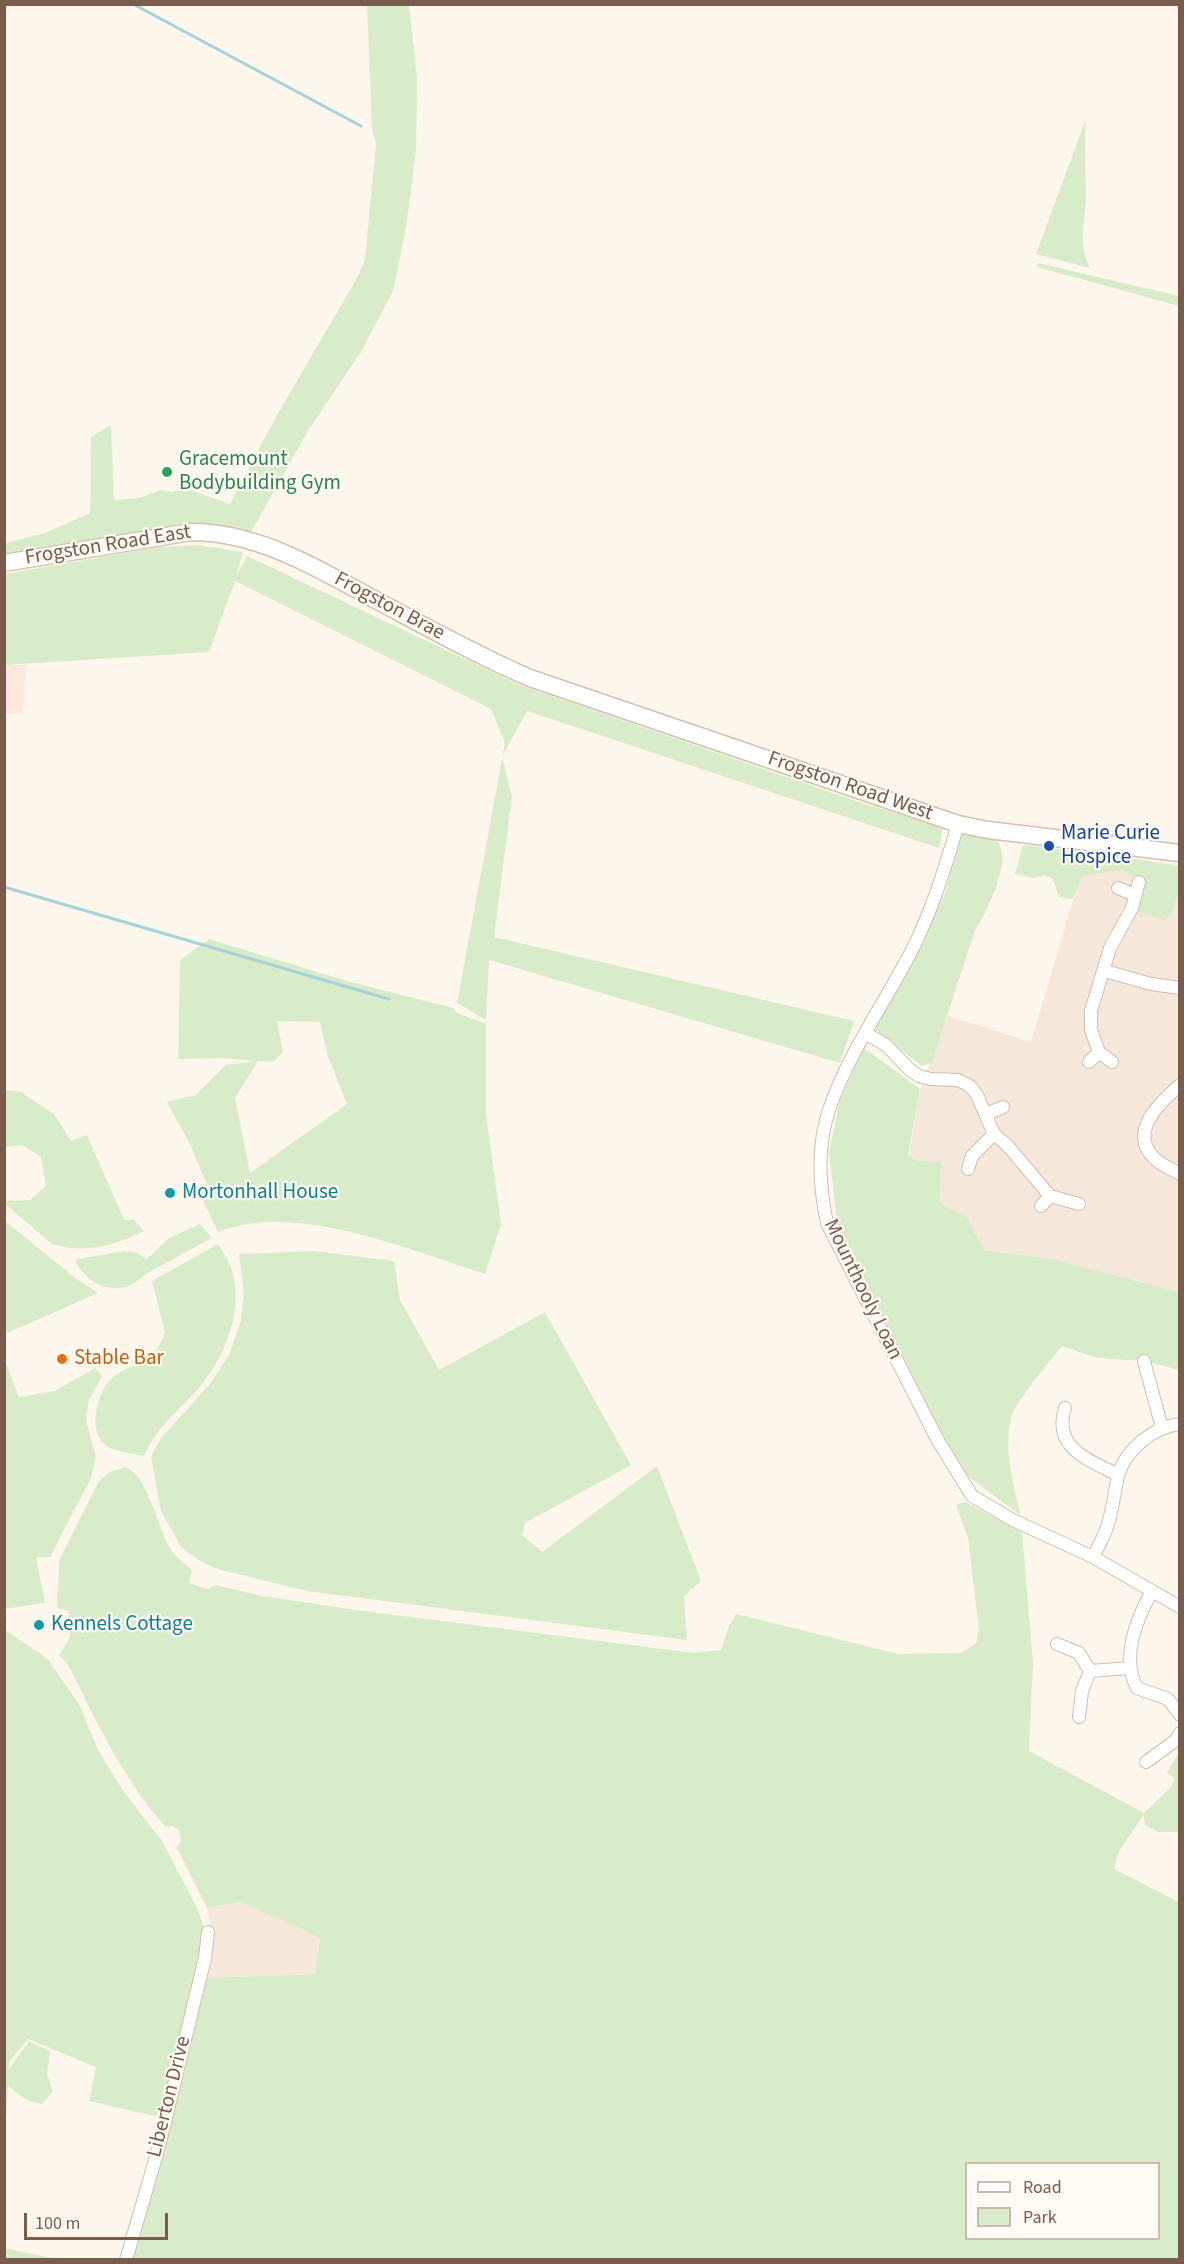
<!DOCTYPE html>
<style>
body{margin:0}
#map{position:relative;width:1184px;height:2264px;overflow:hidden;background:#fdf6ec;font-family:"Source Sans 3",sans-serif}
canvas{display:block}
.frame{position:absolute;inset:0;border:6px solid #7a5c4d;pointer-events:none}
.legend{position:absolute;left:965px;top:2162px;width:195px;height:78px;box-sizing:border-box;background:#fffaf3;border:2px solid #cabbb1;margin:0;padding:8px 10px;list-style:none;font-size:18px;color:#7a5c4d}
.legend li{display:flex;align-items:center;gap:12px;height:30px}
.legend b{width:30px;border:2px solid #cabbb1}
.scale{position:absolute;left:24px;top:2213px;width:144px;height:27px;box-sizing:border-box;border:3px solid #7a5c4d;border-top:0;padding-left:8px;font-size:18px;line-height:21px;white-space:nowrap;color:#7a5c4d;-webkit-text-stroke:4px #fffaf3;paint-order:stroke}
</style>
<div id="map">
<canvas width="1184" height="2264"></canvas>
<div class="frame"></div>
<ul class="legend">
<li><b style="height:8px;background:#fff"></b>Road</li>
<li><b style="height:16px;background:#d8ecc9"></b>Park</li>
</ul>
<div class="scale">100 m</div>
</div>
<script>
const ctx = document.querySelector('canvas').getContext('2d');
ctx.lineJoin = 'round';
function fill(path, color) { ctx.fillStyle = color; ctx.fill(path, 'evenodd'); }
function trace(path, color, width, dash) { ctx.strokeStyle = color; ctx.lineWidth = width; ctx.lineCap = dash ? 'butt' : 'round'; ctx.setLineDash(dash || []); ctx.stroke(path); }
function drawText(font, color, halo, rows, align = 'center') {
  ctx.font = font + ' "Source Sans 3",sans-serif'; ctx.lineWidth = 4.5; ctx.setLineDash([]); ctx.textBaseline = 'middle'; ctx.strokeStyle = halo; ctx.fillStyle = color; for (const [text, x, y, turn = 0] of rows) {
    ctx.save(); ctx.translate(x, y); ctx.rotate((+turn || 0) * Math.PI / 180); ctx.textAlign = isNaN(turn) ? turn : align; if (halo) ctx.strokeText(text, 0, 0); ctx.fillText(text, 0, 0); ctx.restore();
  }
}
fill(new Path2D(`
 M1122,870L1144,881L1179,889V1292L1052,1259L984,1250L967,1217L905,1183L920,1089L948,1016L1031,1042L1072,904L1083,876Z
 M241,1902L320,1938L315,1974L202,1978L212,1936L207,1908Z`), '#f5e8da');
fill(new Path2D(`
 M5,665H26L23,714L5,713Z`), '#fde8e0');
fill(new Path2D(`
 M367,5H409L417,79L416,150L406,228L393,291L361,352L308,431L247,539L228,535L5,563V543L45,533L90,513L91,437L111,425L114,500L140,498L160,490L171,492L187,489L230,504L277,415L357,278L365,260L376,143L372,129Z
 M1086,119C1084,143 1086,166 1086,190C1087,218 1076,242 1090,268L1036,254Z
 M1038,263L1179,296V306L1037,267Z
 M198,545L243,552L236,576L247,556L520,685L859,802L943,828L939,848L527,711L502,757L512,796L494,937L854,1021L840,1063L489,960L486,1020L457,1003L505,743L491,709L235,581L209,652L5,665V574L158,547Z
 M960,833L997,840C999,844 1002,849 1002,854C1005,873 986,914 975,930L932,1062L922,1066L875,1030L945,894Z
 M1023,845L1126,857L1179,866C1179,888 1179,904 1165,921L1135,910L1144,882L1122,870L1083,876L1073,899L1059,897L1053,879L1044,875L1033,878L1015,874Z
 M209,939L347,981L453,1008L457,1013L486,1024V1114L501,1224L485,1274C409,1250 296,1201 218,1232L203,1201L212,1197L191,1146L167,1102L196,1095L226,1065L256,1061L221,1058L178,1059L180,960ZM277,1021L320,1022L328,1057L347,1104L250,1173L235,1098L258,1061L273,1062L283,1052Z
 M864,1048L920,1089L908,1156L919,1161L941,1162L939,1202L967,1217L984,1250L1052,1259L1179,1292V1370L1144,1361L1097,1358L1062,1346C1050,1361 1015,1402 1011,1418C1003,1450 1014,1484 1020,1515L961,1471L838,1228L829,1153L840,1100Z
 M5,1090L21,1092L54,1114L71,1141L87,1135L124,1220H134L144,1231C114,1246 85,1254 52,1244L5,1204V1201L30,1200L46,1186L41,1157L22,1145L5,1147Z
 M5,1221L74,1277L98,1293L5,1334Z
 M200,1224L212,1238L144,1275C123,1299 89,1288 76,1262L77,1259L125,1251L136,1253L147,1259L169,1238Z
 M218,1244C223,1251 228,1260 231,1268C245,1307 226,1354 202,1384C181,1410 158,1424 144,1456C133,1453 118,1452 108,1447C87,1435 96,1394 110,1380C122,1369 149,1359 157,1349C160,1344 163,1338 165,1332L152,1281Z
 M314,1251L394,1261L400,1300L439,1370L545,1312L631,1465L525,1523L522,1535L542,1552L657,1466L701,1581L684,1596L687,1640L307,1591L218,1569L200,1561L181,1547L161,1511L151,1457L161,1438L209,1385L229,1355L241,1320L244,1293L239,1254Z
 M4,1358L19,1397L55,1391L95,1368L102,1376L89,1400L86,1421L96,1457L91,1478L50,1557H36L45,1603L5,1609Z
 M125,1467C148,1474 158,1530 171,1550C176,1557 185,1564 192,1570L189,1583L207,1589L216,1585L262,1596L356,1610L694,1653L721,1650L729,1626L736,1614L898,1654L961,1653L976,1643L979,1630L968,1538L956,1505L965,1502L1022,1532L1033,1663L1029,1751L1144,1813L1170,1788L1175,1778L1167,1773L1179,1752V1832H1158L1145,1825L1144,1814L1119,1851L1114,1869L1179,1902V2259H129L202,1978L315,1974L320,1938L241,1902L207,1908L177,1848L181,1840L179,1830L173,1826H165C123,1779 97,1723 69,1666L59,1655L70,1637L69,1611L57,1608L59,1561L99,1481L110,1472ZM966,2164H1158V2238H966Z
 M4,1629L48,1659L80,1706L98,1750L124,1792L162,1841L197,1908L203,1925L204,1944L163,2118L89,2101L96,2067L28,2039L9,2062V2069L29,2041L50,2051L47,2075L53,2091L42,2104C26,2101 19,2096 8,2085L6,2121H5Z
 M4,2248L57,2259H5Z`), '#d8ecc9');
trace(new Path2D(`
 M133,4L361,126
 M4,887L389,999`), '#a5d3da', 3);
const street = new Path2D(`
 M958,824C945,868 932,911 911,952C884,1004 848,1054 829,1110C817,1146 819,1186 827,1223L937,1439L972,1496L1013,1520L1093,1557L1180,1607
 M1118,888L1135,895
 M1105,971L1151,984L1180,988
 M865,1033L886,1045L910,1070L919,1076L931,1079L958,1080L970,1086L977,1095L994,1134L1008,1146L1050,1196L1079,1204
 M1089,1062L1099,1052
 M1112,1062L1099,1052L1091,1030V1011L1110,948L1132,908L1139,882
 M1180,1085C1160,1102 1127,1133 1155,1159C1161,1165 1172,1169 1180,1174
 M986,1114L1003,1107
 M968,1169L972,1156L994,1134
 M1041,1206L1050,1196
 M1144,1361L1162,1428
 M1065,1408C1052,1449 1090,1460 1118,1475
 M1093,1557C1098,1547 1104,1537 1107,1527C1113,1510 1114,1493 1118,1476C1125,1450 1153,1427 1180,1424
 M1152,1591C1136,1620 1121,1657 1137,1688L1168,1699L1180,1715
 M1057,1644L1079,1653L1090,1671
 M1079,1717L1082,1691L1090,1671L1130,1668
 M1146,1762L1176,1740L1180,1733
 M126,2260L158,2150L205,1958L208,1932`);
const secondary = new Path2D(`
 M4,563L191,532C258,532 317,568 374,599C425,626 476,655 530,678L958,824L988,830L1180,853`);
trace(street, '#d1beb0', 14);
trace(secondary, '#d6c0b0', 19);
trace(street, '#fff', 12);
trace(secondary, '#fff', 16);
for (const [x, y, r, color] of [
 [167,472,6,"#2e9e5b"],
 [1049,846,6,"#1a4fb4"],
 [170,1193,6,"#0f9aa8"],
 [62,1359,6,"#e8710a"],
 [39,1625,6,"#0f9aa8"]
]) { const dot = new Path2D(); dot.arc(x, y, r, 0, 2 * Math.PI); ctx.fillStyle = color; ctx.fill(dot); trace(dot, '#fffaf3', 2); }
drawText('21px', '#27864d', '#fffaf3', [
 ["Gracemount",179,460],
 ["Bodybuilding Gym",179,484]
], 'left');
drawText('21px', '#7a5c4d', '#fffaf3', [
 ["Frogston Road East",108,546,-9],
 ["Frogston Brae",389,607,28],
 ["Frogston Road West",850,787,19],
 ["Mounthooly Loan",862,1290,64],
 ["Liberton Drive",170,2097,-76]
]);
drawText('21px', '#164399', '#fffaf3', [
 ["Marie Curie",1061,834],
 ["Hospice",1061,858]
], 'left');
drawText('21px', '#0d838f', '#fffaf3', [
 ["Mortonhall House",182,1193],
 ["Kennels Cottage",51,1625]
], 'left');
drawText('21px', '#c56008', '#fffaf3', [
 ["Stable Bar",74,1359]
], 'left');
</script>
